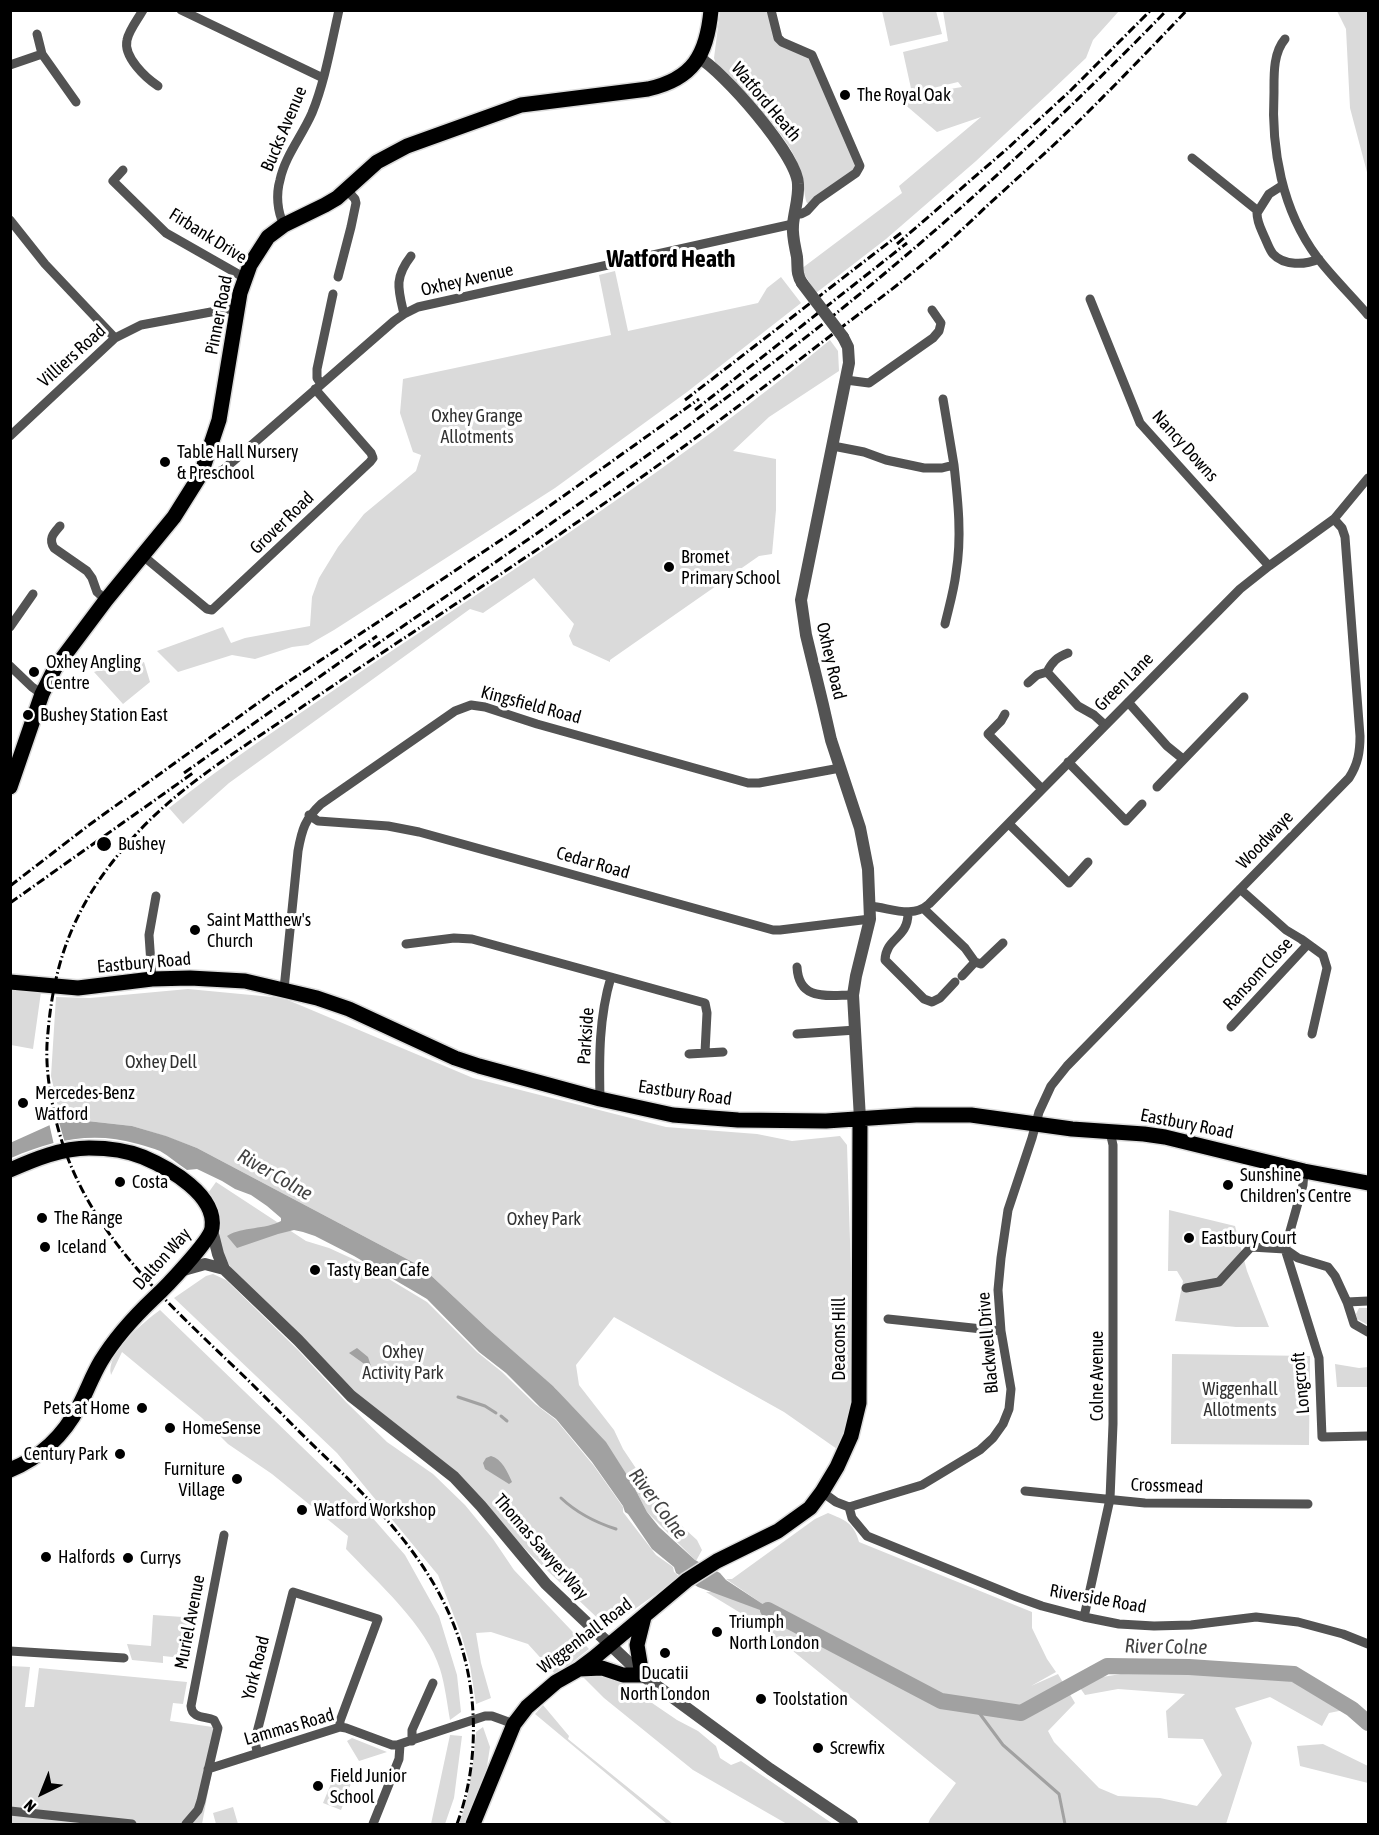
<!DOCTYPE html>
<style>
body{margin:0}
#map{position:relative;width:1379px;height:1835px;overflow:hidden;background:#fff;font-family:"Asap Condensed",sans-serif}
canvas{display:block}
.frame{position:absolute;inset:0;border:12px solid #000;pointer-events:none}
.north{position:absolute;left:12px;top:1763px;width:60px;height:60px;-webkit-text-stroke:4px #fff;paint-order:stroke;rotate:223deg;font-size:16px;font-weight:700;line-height:24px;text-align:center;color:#000}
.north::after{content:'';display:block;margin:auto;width:21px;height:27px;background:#000;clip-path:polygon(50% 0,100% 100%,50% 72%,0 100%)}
</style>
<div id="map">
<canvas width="1379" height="1835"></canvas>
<div class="frame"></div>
<div class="north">N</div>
</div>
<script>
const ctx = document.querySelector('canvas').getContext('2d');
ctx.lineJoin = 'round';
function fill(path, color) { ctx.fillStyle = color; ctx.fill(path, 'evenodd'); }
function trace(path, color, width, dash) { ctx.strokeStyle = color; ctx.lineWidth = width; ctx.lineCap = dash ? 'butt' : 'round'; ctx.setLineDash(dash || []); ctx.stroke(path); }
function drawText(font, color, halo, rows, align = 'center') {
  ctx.font = font + ' "Asap Condensed",sans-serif'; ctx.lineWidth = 6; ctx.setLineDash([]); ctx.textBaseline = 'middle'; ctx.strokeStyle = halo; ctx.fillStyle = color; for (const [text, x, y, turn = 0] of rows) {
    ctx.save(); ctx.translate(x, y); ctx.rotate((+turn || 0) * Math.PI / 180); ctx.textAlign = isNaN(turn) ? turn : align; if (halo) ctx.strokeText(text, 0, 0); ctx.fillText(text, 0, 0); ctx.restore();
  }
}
fill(new Path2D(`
 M720,11H768L776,41L810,56L854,158L856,170L810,203H807L806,201C804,192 803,182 801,173C791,135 743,93 716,65L714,58Z
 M882,11H936L942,34L890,46Z
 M943,11H1119L1093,40L1086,58L1048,94L976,161L886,239L816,293L801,269L902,193L899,186L981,117L937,132L902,102L913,95L962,87L958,82L912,93L903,52L948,41Z
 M1337,11H1368V176L1350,108L1346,29Z
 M615,271L628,331L758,303L767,288L781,277L801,303L687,392L555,488L334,630L308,645L292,647L255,659L232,655L178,672L157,651L223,627L231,643L245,638L310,626L312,597L319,578L338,547L364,514L416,471L421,455L413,452L400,413L403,379L611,335L599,275Z
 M830,340L838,351L839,371L769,417L733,451L776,459V510L772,554L759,556L610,660V662L573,645L569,636L574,624L534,578L483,613L470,609L229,783L183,824L169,808C227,762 289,721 350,679C512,570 679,465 830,340Z
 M144,662L150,682L123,704L94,672L111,666L113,672Z
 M188,989L283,998L473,1078L666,1127L757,1134L792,1141L840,1136L847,1145L854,1369V1417L837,1449L784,1412L614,1317L576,1365L579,1385L614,1430L623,1449L664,1510L697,1540L702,1550L696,1561L647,1512L632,1483L555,1388L487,1328L422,1267L197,1148L165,1136L132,1126L78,1120L75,1118L61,1120L51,1076L56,997L90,998Z
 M11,990L41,992L33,1049L11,1045Z
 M216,1182L306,1241L329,1248L364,1264L427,1302L477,1352L502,1372L535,1404L556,1420L594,1466L623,1507V1512L656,1555L673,1567L674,1572L680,1577L608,1628L532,1556L497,1520L356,1394L231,1268L218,1246L221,1225L206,1196Z
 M1169,1210L1235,1226L1247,1271L1269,1327H1236L1175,1321L1183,1281L1177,1271H1168Z
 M213,1274L226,1280L298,1350L346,1402L387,1442L433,1474L465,1505L493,1539L514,1570L589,1649L556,1675L528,1644L491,1632L476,1633L481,1663L491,1698L476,1704L470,1665L461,1634L438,1575L337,1453L174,1298L206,1276Z
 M1359,1308H1368V1325L1357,1319L1356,1314Z
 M160,1310L357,1500L405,1555L439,1616L457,1675L461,1712L450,1720C447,1703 445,1685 440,1669C427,1626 377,1582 346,1549L348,1536L272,1474L228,1444L202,1418L122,1352L111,1375C105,1353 144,1322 160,1310Z
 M1172,1354L1310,1356L1309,1445L1171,1444Z
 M1335,1364L1359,1368L1368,1367V1387H1337Z
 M828,1513C845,1520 854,1523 859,1542L1032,1612V1628L1047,1659L1056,1672L1031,1686L1058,1674L1075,1703L1048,1731L1054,1742L1099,1788L1118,1796L1160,1798L1197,1806L1222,1775L1203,1739L1168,1738L1166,1711L1185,1694L1118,1689L1085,1695L1078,1685L1096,1678L1133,1672L1234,1676L1289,1681L1304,1685L1330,1699L1344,1710L1329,1713L1322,1726L1270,1697L1235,1708L1252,1743L1226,1824H928L930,1819L956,1783L762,1626L706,1592H714L783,1618L726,1579H732L815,1519Z
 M153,1615L198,1618L191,1659L163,1656V1663L132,1660L127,1644L151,1646Z
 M10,1666L30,1667L25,1707H34L39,1668L187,1682L183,1704L173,1703L170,1721L220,1728L202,1824H11Z
 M591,1673L611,1675L677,1720L698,1731L716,1746L720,1758L731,1765L741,1761L833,1824H787L693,1770L604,1698L583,1677Z
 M543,1705L569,1736L568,1739L673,1824H667L535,1714Z
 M483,1727L490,1747L485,1779L479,1786L482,1789L468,1824H459C470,1795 473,1763 476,1732Z
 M450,1735L462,1736L454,1798L445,1824H431Z
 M352,1738L387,1752L359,1761L347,1741Z
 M1323,1744L1368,1766V1783L1300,1766L1297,1746Z
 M335,1774L352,1781L341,1810L323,1803Z
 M233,1807L238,1824H216L213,1813Z`), '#dadada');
fill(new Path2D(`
 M75,1118L78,1120L132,1126L166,1136L197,1148L422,1267L487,1328L553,1386L606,1442L632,1483L647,1512L659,1527L695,1560L720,1573L726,1580L787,1620L698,1587L676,1573L674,1567L652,1549L628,1514L625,1512L623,1506L592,1462L556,1419L540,1407L506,1373L479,1352L427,1299L354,1256L315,1236L303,1232L294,1230L278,1234L237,1248L227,1236C243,1226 265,1230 281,1221V1218L267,1206L251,1195L235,1189L222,1181L197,1169L187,1170C178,1164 169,1156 160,1151C153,1148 145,1146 138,1144C92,1131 53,1140 11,1158L10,1143L61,1120Z
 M357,1348L368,1357L371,1366L370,1368L349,1353Z
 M491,1456C502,1459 507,1471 512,1482L509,1484L485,1469L483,1463L486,1458Z`), '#a1a1a1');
fill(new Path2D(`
 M58,1119L65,1143L54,1145L49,1123Z`), '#fff');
trace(new Path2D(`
 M458,1397L485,1406L496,1413
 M501,1416L507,1421
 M561,1498C577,1513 594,1522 616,1529
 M974,1706L1003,1745L1059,1794L1065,1824`), '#a1a1a1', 3);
trace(new Path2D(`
 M768,1610L941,1701L1021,1713L1107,1666L1189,1667L1294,1674L1352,1709L1368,1723`), '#a1a1a1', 16);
const primary = new Path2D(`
 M10,787L42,694L55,668L106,600L174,517L201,474L219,420L240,293L250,265L268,237L284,225L325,205L337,198L377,162L407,146L521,105L648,89C693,79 707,55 711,10
 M10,982L78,988L152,979L190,978L245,981L317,998L349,1009L455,1058L479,1066L600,1099L673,1115L738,1120L826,1121L916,1115H971L1072,1129L1144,1134L1165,1137L1304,1171L1368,1183
 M10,1170C35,1159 62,1148 89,1148C107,1148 126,1150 143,1157C169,1168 217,1195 212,1228C210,1241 165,1288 154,1298C134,1317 115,1338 101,1361C92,1376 87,1391 79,1406C64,1435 40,1458 10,1470
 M579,1669L602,1668L623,1675H642L637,1645L644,1617
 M473,1824L514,1724L527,1707L556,1682L579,1669L595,1657L687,1580L717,1561L778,1531L810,1508L822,1492L837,1467L851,1436L859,1403L860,1119`);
trace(primary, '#dbdbdb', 18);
trace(new Path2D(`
 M143,10C138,19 129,30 127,40C123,57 146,78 158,86
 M181,10L323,78
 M771,10L778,38L782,42L812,55L860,166L856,173L817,200L807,211L801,214H795
 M37,34L42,54L76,102
 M1285,39C1273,53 1274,75 1274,92C1271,149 1282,210 1317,257C1332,277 1352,296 1368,315
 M10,65L42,54
 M1192,158L1258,211
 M123,170L113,181L166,233L245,278
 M1283,185L1269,194L1257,213C1257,222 1261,229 1264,236C1267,242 1269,249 1273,254C1284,266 1305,265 1319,259
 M10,220L45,264L115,338
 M284,225C277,211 276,194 280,180C285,156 302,136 312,113C325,81 331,45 339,10
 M338,277L351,227L356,203L355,199L347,190
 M1090,299L1140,423L1269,566
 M404,314C398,289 394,278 411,256
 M846,380L869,383L933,338L939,331L941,323L932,310
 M321,384L317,378V369L333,294
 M10,436L115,338L141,325L227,309L237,310
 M833,446L864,452L886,460L924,468H942L954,465L943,399
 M201,474H212L223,470L394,321L404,314L418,307L793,224
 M60,526C54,533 48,538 54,548L87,571L92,578L97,592L106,600
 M142,555L207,609L212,610L370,462L373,458L371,453L315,389
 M945,624C949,607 954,590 956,573C962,537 958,501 954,465
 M10,627L33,594
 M10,666L32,687L42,694
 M1047,672L1078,706L1094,715L1105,725
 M1028,683L1037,675L1047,672C1052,662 1057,657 1068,653
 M1128,702L1167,746L1183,759
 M1005,714L1001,721L988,734L1042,789
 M1068,762L1126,821L1142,804
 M1157,787L1244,697
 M309,815L318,821L388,826L419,832L773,930H780L870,919
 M1009,824L1069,883L1088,862
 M1240,889L1286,930L1301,939L1323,955L1327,968L1312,1034
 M870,906C891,908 912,919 929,904L1240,589L1269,566L1334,519L1368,478
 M924,909L965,948L975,962
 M908,913C908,939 886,937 885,960L924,999L932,1002L940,998L955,982
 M406,944L454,938L472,939L611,977
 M797,967C799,1002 828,995 853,995
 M962,976L975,962L981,964L1003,943
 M152,979L149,935L156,896
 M284,989L298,851C302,829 305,819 321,804L455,711L471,705L485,707L537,724L748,783H759L840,768
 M1231,1027L1308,944
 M797,1034L856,1030
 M689,1054L723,1052
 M600,1099C599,1057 599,1017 611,977L705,1003L707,1013L705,1052
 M1304,1171L1303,1185L1285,1249L1319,1358L1322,1437L1368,1436
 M1186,1288L1219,1282L1251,1247L1285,1249L1298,1258L1328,1267L1335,1276L1347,1302L1354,1324L1368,1332
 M1347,1302L1368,1301
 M888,1319L1001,1331
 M1025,1491L1145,1503L1308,1504
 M822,1492L836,1502L849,1507L922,1485L980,1450L993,1438L1003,1424L1009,1409L1011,1389L1001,1331L998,1290L1001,1258L1008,1210L1032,1138L1039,1112L1051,1086L1067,1066L1349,778C1358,764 1360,752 1360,736L1345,537L1342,528L1334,519
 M849,1507L852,1518L867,1536L1017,1597L1042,1606L1084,1617L1119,1624L1154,1626L1191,1625L1256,1617L1298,1622L1343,1634L1368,1644
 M1084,1617L1110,1499L1113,1424V1145L1110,1132
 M10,1651L124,1658
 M412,1741V1730L433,1683
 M257,1752L255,1740L293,1592L378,1619L340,1721V1727
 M208,1769L340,1727L346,1728L392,1745H397L485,1716H492L514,1724
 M10,1811L132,1824
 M186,1824L198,1810L201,1801L218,1728L214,1720C205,1716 192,1719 191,1706L224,1535
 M373,1824L399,1759L400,1745`), '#535353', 9);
trace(new Path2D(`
 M698,57C723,71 797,155 798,184C799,198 794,212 793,225C792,236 795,246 797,257C798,267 796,274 802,283
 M843,337L848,347L849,363L801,600L806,635L823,705L831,740L860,828L868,869L870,919L856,976L853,995L860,1119
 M212,1230L218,1254L224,1269
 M180,1271L205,1264L224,1269L298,1340L351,1396L454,1477L481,1506L546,1584L642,1675L770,1769L852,1824`), '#535353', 12);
trace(primary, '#000', 15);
trace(new Path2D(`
 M897,244L1008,148L1069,92L1151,10
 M685,400L901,233
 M695,410L907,243
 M373,647C528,539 686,433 834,315C951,221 1062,118 1167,10
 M184,773L377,636
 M10,886L89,825L276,690L516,530L699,399
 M10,903L193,773
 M457,1824C470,1789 475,1751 473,1713C467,1599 397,1524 318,1450C288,1421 259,1390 228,1361C151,1287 75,1218 53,1107C48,1082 45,1058 48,1032C55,949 82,892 139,831C185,782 244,747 299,709C399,640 502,575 602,505C681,450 758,392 834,333C864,310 895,288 924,263C946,245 968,224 989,204C1023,173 1058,142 1090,110C1123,77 1155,44 1187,10`), '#000', 3, [9, 3, 1.5, 3]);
trace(new Path2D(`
 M802,283L843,337`), '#535353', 12);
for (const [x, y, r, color] of [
 [845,95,6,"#000"],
 [165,462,6,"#000"],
 [669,567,6,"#000"],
 [34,672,6,"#000"],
 [28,715,6,"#000"],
 [104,844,8,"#000"],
 [195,930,6,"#000"],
 [23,1103,6,"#000"],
 [120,1182,6,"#000"],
 [1228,1185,6,"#000"],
 [42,1218,6,"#000"],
 [1189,1238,6,"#000"],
 [45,1247,6,"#000"],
 [315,1270,6,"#000"],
 [142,1408,6,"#000"],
 [170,1428,6,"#000"],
 [120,1454,6,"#000"],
 [237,1479,6,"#000"],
 [302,1510,6,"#000"],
 [46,1557,6,"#000"],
 [128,1558,6,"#000"],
 [717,1632,6,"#000"],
 [665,1653,6,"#000"],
 [761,1699,6,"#000"],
 [818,1748,6,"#000"],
 [318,1786,6,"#000"]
]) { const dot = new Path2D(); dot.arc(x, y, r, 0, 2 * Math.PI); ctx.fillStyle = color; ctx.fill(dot); trace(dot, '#fff', 2); }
drawText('18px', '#000', '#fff', [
 ["The Royal Oak",857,95],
 ["Table Hall Nursery",177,452],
 ["& Preschool",177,473],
 ["Bromet",681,557],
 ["Primary School",681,578],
 ["Oxhey Angling",46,662],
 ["Centre",46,683],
 ["Bushey Station East",40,715],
 ["Bushey",118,844],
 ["Saint Matthew's",207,920],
 ["Church",207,941],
 ["Mercedes-Benz",35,1093],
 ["Watford",35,1114],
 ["Sunshine",1240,1175],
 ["Children's Centre",1240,1196],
 ["Costa",132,1182],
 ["The Range",54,1218],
 ["Eastbury Court",1201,1238],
 ["Iceland",57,1247],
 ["Tasty Bean Cafe",327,1270],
 ["Pets at Home",130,1408,"right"],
 ["HomeSense",182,1428],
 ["Century Park",108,1454,"right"],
 ["Furniture",225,1469,"right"],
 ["Village",225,1490,"right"],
 ["Watford Workshop",314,1510],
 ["Halfords",58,1557],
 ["Currys",140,1558],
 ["Triumph",729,1622],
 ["North London",729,1643],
 ["Ducatii",665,1673,"center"],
 ["North London",665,1694,"center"],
 ["Toolstation",773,1699],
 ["Screwfix",830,1748],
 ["Field Junior",330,1776],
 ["School",330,1797]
], 'left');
drawText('18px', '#000', '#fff', [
 ["Watford Heath",766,102,50],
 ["Bucks Avenue",284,129,-67],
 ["Firbank Drive",208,236,32],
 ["Oxhey Avenue",467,280,-13],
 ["Pinner Road",219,315,-79],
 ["Villiers Road",72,356,-42],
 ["Nancy Downs",1185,446,48],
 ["Grover Road",282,523,-44],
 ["Oxhey Road",831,661,77],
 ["Green Lane",1124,682,-45],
 ["Kingsfield Road",531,705,15],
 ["Woodwaye",1265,840,-46],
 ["Cedar Road",593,863,16],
 ["Eastbury Road",144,963,-5],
 ["Ransom Close",1258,974,-47],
 ["Parkside",586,1036,-86],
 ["Eastbury Road",685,1093,8],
 ["Eastbury Road",1187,1124,11],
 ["Dalton Way",162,1259,-48],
 ["Deacons Hill",839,1339,-90],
 ["Blackwell Drive",988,1343,-95],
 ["Colne Avenue",1097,1376,-90],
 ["Longcroft",1301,1383,-95],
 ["Crossmead",1167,1486,2],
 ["Thomas Sawyer Way",541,1547,49],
 ["Riverside Road",1098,1599,10],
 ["Muriel Avenue",190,1622,-79],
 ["Wiggenhall Road",585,1636,-37],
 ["York Road",256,1668,-76],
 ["Lammas Road",289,1727,-16]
]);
drawText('18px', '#313131', '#fff', [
 ["Oxhey Grange",477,416],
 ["Allotments",477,437],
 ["Oxhey Dell",161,1062],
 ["Oxhey Park",544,1219],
 ["Oxhey",403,1352],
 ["Activity Park",403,1373],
 ["Wiggenhall",1240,1389],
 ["Allotments",1240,1410]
]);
drawText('italic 20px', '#424242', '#fff', [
 ["River Colne",275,1175,30],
 ["River Colne",658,1504,53],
 ["River Colne",1166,1647,1]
]);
drawText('bold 24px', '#000', '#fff', [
 ["Watford Heath",671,259]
]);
</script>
